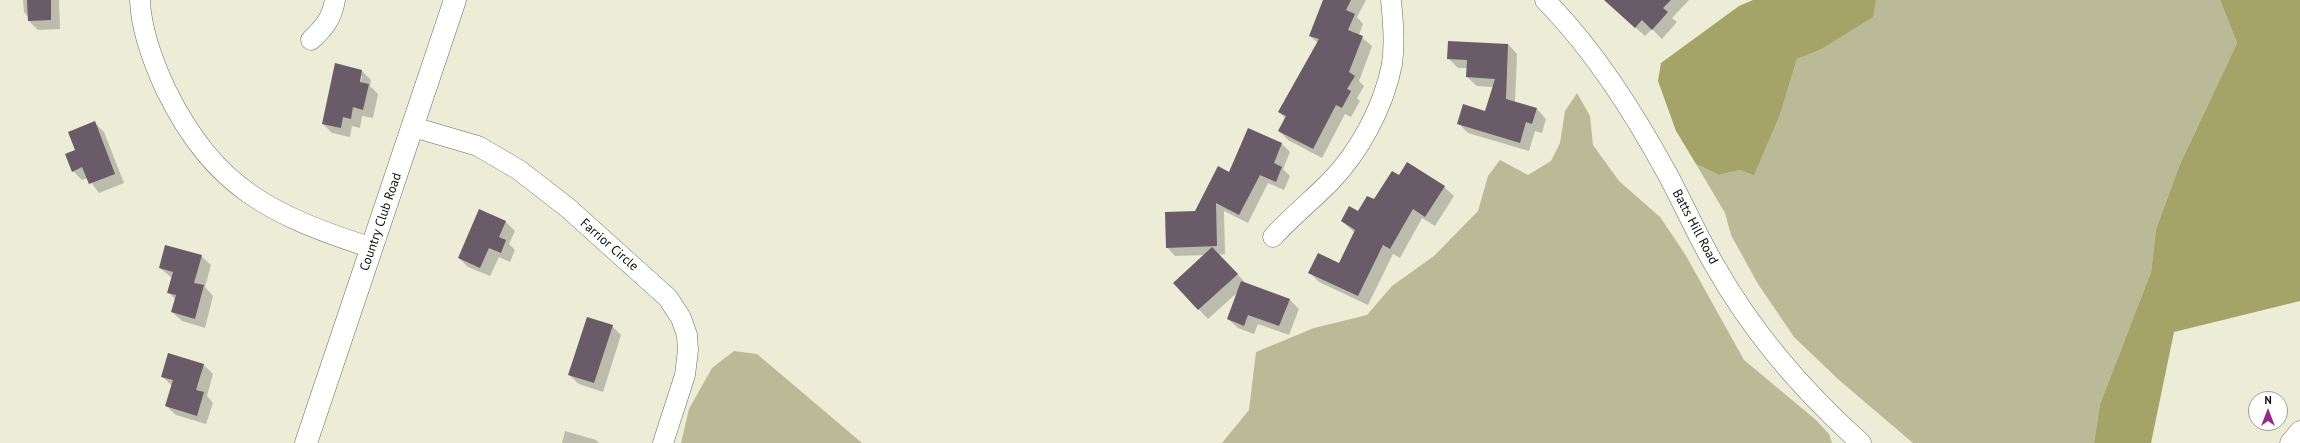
<!DOCTYPE html>
<style>
body{margin:0}
#map{position:relative;width:2300px;height:443px;overflow:hidden;background:#ececd7;font-family:"PT Sans",sans-serif}
canvas{display:block}
.north{position:absolute;left:2248px;top:391px;width:40px;height:40px;box-sizing:border-box;background:#fff;border:1px solid #9e9e9b;border-radius:50%;rotate:0deg;font-size:11px;font-weight:700;line-height:16px;text-align:center;color:#0c0c06}
.north::after{content:'';display:block;margin:auto;width:14px;height:18px;background:#922a8e;clip-path:polygon(50% 0,100% 100%,50% 72%,0 100%)}
</style>
<div id="map">
<canvas width="2300" height="443"></canvas>
<div class="north">N</div>
</div>
<script>
const ctx = document.querySelector('canvas').getContext('2d');
ctx.lineJoin = 'round';
function fill(path, color) { ctx.fillStyle = color; ctx.fill(path, 'evenodd'); }
function trace(path, color, width, dash) { ctx.strokeStyle = color; ctx.lineWidth = width; ctx.lineCap = dash ? 'butt' : 'round'; ctx.setLineDash(dash || []); ctx.stroke(path); }
function drawText(font, color, halo, rows, align = 'center') {
  ctx.font = font + ' "PT Sans",sans-serif'; ctx.lineWidth = 3.5; ctx.setLineDash([]); ctx.textBaseline = 'middle'; ctx.strokeStyle = halo; ctx.fillStyle = color; for (const [text, x, y, turn = 0] of rows) {
    ctx.save(); ctx.translate(x, y); ctx.rotate((+turn || 0) * Math.PI / 180); ctx.textAlign = isNaN(turn) ? turn : align; if (halo) ctx.strokeText(text, 0, 0); ctx.fillText(text, 0, 0); ctx.restore();
  }
}
fill(new Path2D(`
 M1876,0H2220L2237,43L2180,164L2156,229L2151,272L2100,404L2094,443H1913L1839,380L1794,337L1758,284L1731,235L1725,213L1696,164L1719,175L1740,170L1754,174L1780,115L1797,59L1820,50L1872,17Z
 M1577,93L1590,116L1593,145L1619,181L1660,217L1685,254L1744,360L1816,420L1829,434L1832,443H1222L1249,410L1256,352L1314,328L1367,315L1392,286L1434,256L1478,211L1488,176L1500,160L1528,175L1551,161L1560,143L1565,111Z
 M734,351L757,354L862,443H681L689,409L712,368Z`), '#baba96');
fill(new Path2D(`
 M1753,0H1876L1873,17L1820,50L1797,59L1780,115L1754,175L1740,170L1719,175L1696,164L1676,131L1658,81L1661,63L1739,6Z
 M2220,0H2300V301L2174,332L2151,443H2094L2100,404L2151,272L2156,229L2180,164L2237,43Z`), '#a5a468');
fill(new Path2D(`
 M23,0H59L60,29L38,30L29,21L28,17L24,12Z
 M1324,0H1366L1357,17L1363,24L1359,35L1372,46L1359,81L1364,86L1357,98L1360,101L1351,117L1345,114L1322,158L1288,140L1279,131L1285,118L1279,112L1318,43L1310,36Z
 M1613,0H1689L1672,18L1677,22L1662,39L1652,29L1645,36L1619,13Z
 M1508,44L1517,54L1515,103L1537,109L1546,119L1542,133L1535,131L1529,151L1468,133L1458,123L1486,112L1493,87L1477,86L1467,77L1468,68H1458L1448,58Z
 M336,65L362,71L371,80L370,86L378,94L373,118L362,116L360,128L352,126L350,137L332,133L323,124ZM360,76H362L359,87Z
 M94,122L104,132L124,183L99,193L88,178L82,180L73,171Z
 M1248,130L1282,144L1290,152L1283,169L1290,176L1284,190L1268,183L1248,223L1224,211L1225,254L1218,255L1246,283L1289,299L1299,309L1289,335L1258,324L1254,334L1238,328L1228,319L1239,291L1208,319L1174,283L1205,255L1175,256L1167,247L1229,173Z
 M1399,177L1444,187L1454,196L1435,226L1422,218L1400,258L1393,254L1368,305L1319,282L1310,273L1340,264L1355,233L1342,221L1359,212L1374,201Z
 M505,221L515,231L509,244L515,250L510,262L499,257L490,276L468,267L459,258Z
 M201,256L211,265L205,287L213,296L205,328L182,321L172,312L176,300L169,293L172,278L160,268Z
 M612,326L621,335L603,392L579,384L569,375Z
 M204,365L213,374L207,396L213,403L206,424L176,415L166,406L172,386L162,376Z
 M565,431L596,440L599,443H562Z`), '#0003');
fill(new Path2D(`
 M27,0H51V20L28,21Z
 M1323,0H1351L1346,10L1355,14L1348,30L1363,36L1349,72L1355,76L1347,89L1351,91L1342,108L1336,105L1313,149L1278,131L1286,116L1278,112L1319,39L1309,36Z
 M1604,0H1671L1663,8L1668,12L1652,30L1642,20L1635,28Z
 M1448,41L1508,44L1506,99L1537,108L1532,124L1526,122L1520,143L1457,124L1463,104L1485,111L1495,79L1466,77L1467,60L1447,59Z
 M335,63L362,70L360,82L369,84L363,110L353,107L351,119L343,117L341,128L322,124Z
 M95,121L115,174L89,184L82,167L72,172L65,154L75,150L68,132Z
 M1248,128L1282,143L1274,163L1282,167L1276,182L1260,175L1239,215L1216,203L1217,246L1166,248L1165,212L1195,211L1218,166L1229,172Z
 M1407,162L1445,186L1425,217L1413,209L1390,249L1383,245L1358,296L1308,273L1318,253L1339,263L1355,230L1341,221L1349,206L1358,211L1367,196L1374,199L1392,171L1399,175Z
 M479,209L506,221L499,237L506,240L501,253L489,248L480,268L458,258Z
 M165,245L202,255L194,283L204,285L195,319L171,312L176,295L167,293L173,272L159,268Z
 M1212,247L1238,274L1198,310L1173,283Z
 M1241,281L1290,299L1279,326L1248,315L1244,326L1227,319Z
 M587,317L613,325L594,383L568,375Z
 M168,353L204,364L196,390L204,392L197,416L165,406L173,380L161,377Z`), '#6a5b68');
const street = new Path2D(`
 M140,0C141,31 153,62 166,90C215,189 271,215 372,248
 M1545,0C1595,51 1634,113 1668,175C1684,205 1698,237 1715,266C1753,333 1804,392 1861,443
 M311,40C324,28 332,18 335,0
 M413,127L478,146L519,170L568,208L668,298L681,318L687,335L688,350L685,375L663,443
 M1273,237C1291,217 1311,201 1330,182C1360,151 1384,106 1392,64C1395,43 1393,21 1391,0
 M2290,443L2300,431`);
const secondary = new Path2D(`
 M306,443L455,0`);
trace(street, '#6a6a57', 21);
trace(secondary, '#6a6a57', 23);
trace(street, '#fff', 20);
trace(secondary, '#fff', 22);
drawText('13px', '#0c0c06', '#fff', [
 ["Country Club Road",381,222,-71],
 ["Batts Hill Road",1695,227,62],
 ["Farrior Circle",609,245,41]
]);
</script>
